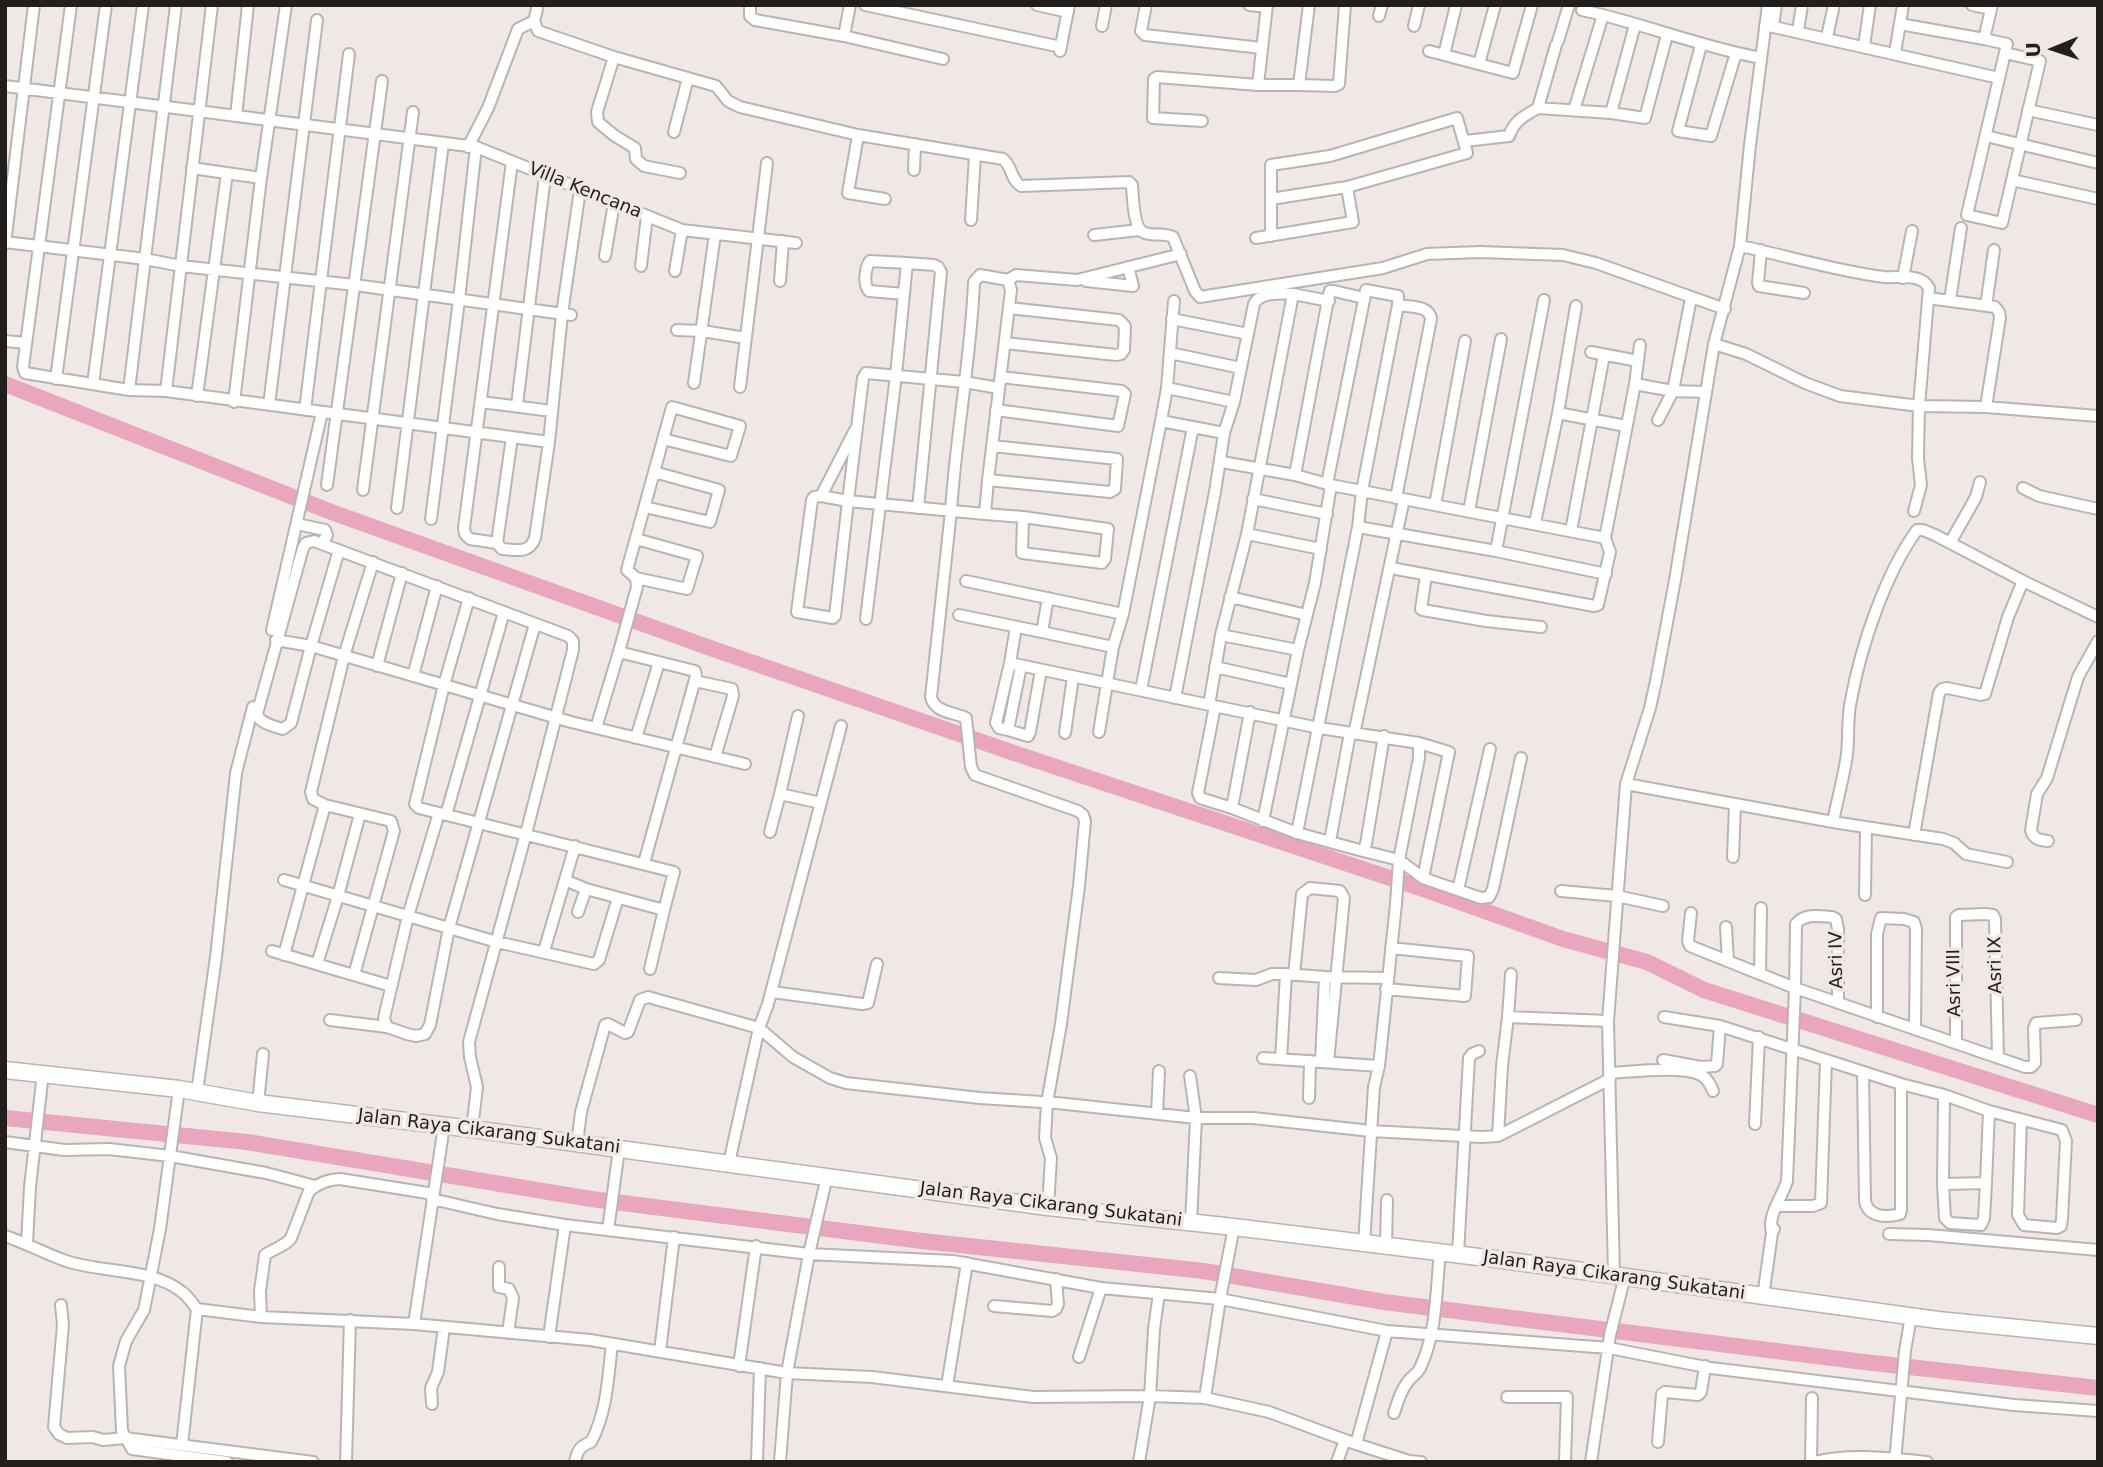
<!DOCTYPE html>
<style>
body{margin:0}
#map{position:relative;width:2103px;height:1467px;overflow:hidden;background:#f0e8e4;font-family:"DejaVu Sans",sans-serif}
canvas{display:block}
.frame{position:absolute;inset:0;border:7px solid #211e1c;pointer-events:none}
.north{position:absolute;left:2019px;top:14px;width:70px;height:70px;-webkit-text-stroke:5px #f0e8e4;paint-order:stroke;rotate:268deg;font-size:19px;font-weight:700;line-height:28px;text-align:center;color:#211e1c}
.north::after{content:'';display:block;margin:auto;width:24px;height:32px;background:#211e1c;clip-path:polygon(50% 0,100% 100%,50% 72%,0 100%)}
</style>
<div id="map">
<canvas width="2103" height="1467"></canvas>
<div class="frame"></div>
<div class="north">U</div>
</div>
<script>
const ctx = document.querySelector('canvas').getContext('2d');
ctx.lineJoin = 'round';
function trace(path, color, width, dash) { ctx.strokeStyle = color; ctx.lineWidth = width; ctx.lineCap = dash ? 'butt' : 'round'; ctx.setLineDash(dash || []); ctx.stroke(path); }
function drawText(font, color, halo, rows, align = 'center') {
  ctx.font = font + ' "DejaVu Sans",sans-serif'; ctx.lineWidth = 7; ctx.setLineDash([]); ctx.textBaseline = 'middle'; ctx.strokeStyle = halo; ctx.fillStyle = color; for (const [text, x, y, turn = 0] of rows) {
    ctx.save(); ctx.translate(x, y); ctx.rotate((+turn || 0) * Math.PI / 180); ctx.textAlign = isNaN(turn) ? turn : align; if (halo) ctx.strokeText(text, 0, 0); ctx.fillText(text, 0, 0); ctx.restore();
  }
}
trace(new Path2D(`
 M5,384L334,513L716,650L1014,753L1426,890L1563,939L1647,962L1704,990L2098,1115
 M5,1118L247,1142L591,1199L922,1241L1204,1271L1384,1302L1864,1362L2098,1388`), '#e9a6be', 16);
const street = new Path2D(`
 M71,5L23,367L25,373L129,390L166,391L549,442
 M538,5L534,21L538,31L614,57L716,86L728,101L740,107L858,135L1003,159C1012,166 1011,180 1021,186L1129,182L1132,185C1133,196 1133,230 1145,233C1154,236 1164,233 1173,237L1195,291L1200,297L1383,268L1427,254L1480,252L1563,255L1596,263L1725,309
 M750,5V16L755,20L844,36L943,59
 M865,5L1061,47
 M1037,5L1068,12
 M1146,5L1141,31L1145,35L1262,48
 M1249,5L1267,7
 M1972,5L1991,9
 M1992,5L1984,39L2007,44L1967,215L2002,223L2040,61L2005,53
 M1582,10C1642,23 1700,47 1761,58
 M1379,16L1382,5
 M1900,24L1984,39
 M1765,25L1999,78
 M1102,26L1106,5
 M1414,26L1419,5
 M1773,26L1776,5
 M1798,31L1802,5
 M844,36L850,5
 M1827,37L1834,5
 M1558,41L1569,5
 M1556,45L1538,108L1611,113L1645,118L1667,35
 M1701,45L1678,131L1711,136L1736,53
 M1864,46L1870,5
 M1060,51L1069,5
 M1429,51L1513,73L1532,5
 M1895,53L1903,5
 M1444,55L1456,5
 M614,57L597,112L598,122L615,136L635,148L636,159L644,166L680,173
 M1479,64L1495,5
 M1258,85L1267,5
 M1299,85L1335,86L1339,84L1345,5
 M5,86L476,147L682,230L796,243
 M1574,110L1603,15
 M2028,110L2098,125
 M1611,113L1635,25
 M236,116L248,5
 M1202,121L1153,118L1154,79L1157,77L1258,85H1299L1309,5
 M674,132L688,78
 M858,135L848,193L885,199
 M1986,136L2098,163
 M1465,141L1509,136C1514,121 1524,116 1538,108
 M468,147L488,108L518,29L534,21
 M192,168L261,178
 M914,170L915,144
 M2012,180L2098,199
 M971,220L975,155
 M1094,235L1139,230
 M1271,236V165L1330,156L1457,118L1467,153L1347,187L1271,199
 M1256,238L1353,222L1347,187
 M5,242L145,259L181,266L355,285L571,315
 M5,244L34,5
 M1740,246C1788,256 1836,271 1884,277C1899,278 1922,273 1929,288L1919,406L1918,458L1921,485L1914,511
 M1761,250L1758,283L1759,286L1804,293
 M605,256L614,203
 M907,263L934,265L938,267L941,272L918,508
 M641,266L647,216
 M675,271L682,230
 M1903,278L1912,231
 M1008,280L1016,275L1077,280L1181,254
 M780,281L783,241
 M1086,281L1133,286L1128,267
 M1928,298L1995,307L1999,312L2000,318L1986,407
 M1950,300L1961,228
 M1986,306L1994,250
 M1172,319L1248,334
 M677,330L702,331L746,338
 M5,341L26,343
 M1005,343L1116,355L1121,354L1124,350L1125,326L1119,320L1009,308
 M1714,344L1746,354L1805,383L1840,396L1919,406L1986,407L2098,416
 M1591,352L1638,361
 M1170,353L1241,368
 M56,379L106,5
 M694,383L715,234
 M93,384L143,5
 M1635,384L1673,391L1706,392
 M740,387L767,163
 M999,388L964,382L866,373L863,378L848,501C894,505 940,510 985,514L988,480L1011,290L1008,280L980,275L974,282C971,358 956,434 951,511L931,697C935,713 954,712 966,718L971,767L975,775L1078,811L1083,815L1085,821L1079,886L1061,1024L1047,1103L1045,1138L1051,1158L1048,1207
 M1167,388L1234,402
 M129,390L176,5
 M166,391L212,5
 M197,396L227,173
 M234,402L261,178L286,5
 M481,402L552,411
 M269,405L317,20
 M517,405L545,176
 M305,410L349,54
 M996,410L1118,426L1125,394L1122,391L1001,377
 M1558,413L1626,426
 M1658,420L1673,391L1691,298
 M1161,421L1167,388L1174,301
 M512,437L497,543L502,549C517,550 529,554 535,538L549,442L562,314L580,190
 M1220,464L1222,462L1295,475L1331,485L1605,538L1635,384L1640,345
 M1295,475L1329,294L1330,291H1334L1364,298
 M988,480L1110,492L1115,489L1117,459L992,446
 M327,485L382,81
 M2023,488L2039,496L2098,509
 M363,490L413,112
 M821,496L848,501L835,616L833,618L797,612L812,500L814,497Z
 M821,496L855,430
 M1396,498L1431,319C1429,305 1410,307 1398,305
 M1253,499L1327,514
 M1435,505L1465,341
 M645,507L710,522L719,490L654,472
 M397,508L443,143
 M1469,511L1501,339
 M985,514L1023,517L1108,529L1105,559L1102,563L1022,553L1023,517
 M431,519L459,300L476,147
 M1535,523L1558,413L1576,306
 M297,524L325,530L327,535L322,544
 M1358,527L1496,551L1544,300
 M1571,531L1604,355
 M1247,534L1321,549
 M497,543L470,539L465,534L464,528L512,162
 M1950,543L1976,497L1980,482
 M339,550L311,646L291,723L283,729C274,726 260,724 257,714L303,548L306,543L314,541L568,636L573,641V650L528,826L469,1042L470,1057L477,1087L472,1129
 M1496,551L1606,574
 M1391,568L1594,606L1598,605L1610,552L1605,538
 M1426,576L1421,609L1423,610L1486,621L1541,627
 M636,578L687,589L697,556L636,539
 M966,581L1123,614
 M1230,597L1307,615
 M469,598L444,685L415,804L419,808L674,872L664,910L586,889L565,880
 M959,615L1042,632L1048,598
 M866,619L896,375L907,263L870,261C865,268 863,284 869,291L904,294
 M272,630L322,412
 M1042,632L1113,647
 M1221,635L1298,650
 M276,640L311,646L571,722L745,764
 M618,655L637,587L636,578L627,570L672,407L740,426L731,456L663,439
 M1010,663L1319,728L1419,743V758L1399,860L1396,904L1379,1066L1374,1087L1364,1244
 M377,666L402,573
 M1021,666L1008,730L1028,736L1030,732L1041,670
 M1215,667L1291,684
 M413,676L437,586
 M695,681L732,689L733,696L715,757
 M1141,690L1193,427
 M1175,698L1215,492L1224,433L1234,402L1254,304C1260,292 1281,293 1293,294
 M1209,705L1221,635L1247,534L1293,294L1329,301
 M1215,706L1198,793L1200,798L1232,808
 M1250,712L1232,808L1297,833L1363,851L1366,844L1384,736
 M798,716L780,794L821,803
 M596,728L618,655L623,653L695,671L696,676L644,863
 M1008,730L999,728L996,723L1010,663L1016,627
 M1099,732L1113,647L1123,614L1161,421L1224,433
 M1065,733L1073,677
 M1354,734L1404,499
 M636,738L659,662
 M1419,743L1449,752L1423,878
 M1626,784L1833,822L1943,839L1954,843L1966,854L2007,862
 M439,813L408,916L384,1018L387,1027L407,1034L416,1036L425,1034L430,1025L449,928L535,624
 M446,815L504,612
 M1263,821L1298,650L1315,583L1331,485
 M1833,822C1837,800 1844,777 1847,754C1849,736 1847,717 1851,700C1861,646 1885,574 1917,530H1923L1935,535L2023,581
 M770,832L780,794
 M1297,833L1358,527L1362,491L1398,305V296L1366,290L1327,484
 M1914,835L1939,693L1942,689L1947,688L1981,695L1985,694L2008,617L2023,581L2098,617
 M1330,841L1350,733
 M2048,841C2039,840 2033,839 2031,830L2037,794L2047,778L2078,677L2098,641
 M1363,851L1399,860L1423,878L1481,898L1489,897L1493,889L1521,758
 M1733,857L1735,805
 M284,880L497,942L594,964L599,960L618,898
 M1458,890L1490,749
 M1561,891L1617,896L1663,906
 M1865,895L1866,828
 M578,912L586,889
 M1691,913L1688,941L1690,946L1795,988L1796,924C1804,913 1820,916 1832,917L1836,919L1838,929V1003
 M1726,927L1728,961
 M272,951L391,986
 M544,951L575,846
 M284,955L325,805
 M317,964L338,896L360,814
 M650,969L664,910
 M1511,974L1508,1017L1608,1021
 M1760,974L1761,908
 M354,975L394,831L391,821L325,805L313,799L311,792L344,656L373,562
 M1294,975L1302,894L1310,888L1340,891L1344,898L1328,1062
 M1219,978L1256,980L1272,974H1286L1325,977L1387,978
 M1386,989L1465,996L1468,956L1391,948
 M772,992L862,1004L868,1003L877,964
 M1664,1017L1720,1026L1901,1084L1944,1095L1989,1111L2062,1130L2066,1141L2062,1219L2061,1226L2057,1228L2024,1225L2018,1215L2021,1120
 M1877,1017V934L1881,918L1904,919L1914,922L1916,929L1915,1029
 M330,1020L387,1027
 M1956,1043V917L1959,915L1985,914L1993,915L1995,919L1998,1058
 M1263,1058L1379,1066
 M1281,1059L1286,974
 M1663,1060L1701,1067L1715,1066L1717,1064L1720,1026
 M1321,1061L1325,977
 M1863,1072L1865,1201C1868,1217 1886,1218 1900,1214L1901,1210V1084
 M1609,1073C1631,1072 1688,1064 1704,1077C1709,1081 1711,1086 1713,1091
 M1190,1076L1196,1118L1191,1223
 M179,1089L160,1229L144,1310L126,1341L119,1366L122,1431L132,1449L227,1462
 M197,1092L216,957L236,773L253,707
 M1309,1098L1310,1061
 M258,1103L263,1054
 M1157,1114L1159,1071
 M1755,1124L1759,1037
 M1498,1136L1502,1066L1508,1017
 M5,1142L64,1150L109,1149L170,1156L266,1173L315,1186
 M577,1144L581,1112L605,1025L608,1024L625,1033L628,1032L640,1000L648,997L759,1028L793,1057L830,1078L846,1083L980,1098L1057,1103L1196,1118H1253L1371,1131L1481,1137L1498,1136L1610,1079
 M729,1163L759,1028L768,1004L841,726
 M1986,1183L1989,1111
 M1943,1184L1986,1183L1984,1218L1981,1225L1950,1223L1945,1218L1943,1184L1944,1095
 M432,1199L497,1214L565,1225L809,1254L953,1261L1101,1288L1220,1299L1387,1331L1609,1348L1711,1368L2014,1405L2098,1411
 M1776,1206H1813L1821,1203L1826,1060
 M608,1230L619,1149
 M1772,1233C1767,1215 1782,1198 1787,1181L1795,988L2025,1067H2031L2035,1063L2034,1028L2036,1023L2076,1020
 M1889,1234L1928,1235L2098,1250
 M5,1236C26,1243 46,1254 66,1261C102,1273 153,1268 182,1292C188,1296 192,1303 197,1309L261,1317L414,1324L590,1340L787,1373L872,1377L1033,1397L1150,1396L1205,1398L1269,1412L1356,1444L1409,1461L1421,1462
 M27,1243L30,1187L43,1073
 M1386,1246L1387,1200
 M1458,1254L1469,1058L1472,1054L1479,1051
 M499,1267V1287L509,1289L513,1298L508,1333
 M1614,1274L1608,1021L1626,784L1650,708L1656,681L1675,580L1714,344L1740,246L1750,145L1768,5
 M1763,1297L1772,1233L1774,1229
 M61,1305L63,1325L54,1427L59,1434L67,1438L93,1437L103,1440L125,1438L313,1462
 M994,1306L1052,1311L1056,1309L1058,1304L1056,1279
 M261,1317L260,1291L265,1255C273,1249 286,1246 291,1238L309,1191C319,1183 327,1180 340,1179L434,1194
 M414,1324L444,1126
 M549,1337L565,1225
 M660,1351L674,1237
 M1079,1357L1101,1288
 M739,1366L756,1246
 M947,1386L967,1263
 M1507,1397H1567L1565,1462
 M1205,1398L1220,1299L1234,1227
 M432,1404L431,1388L438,1372L444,1327
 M1394,1413C1398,1401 1402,1387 1411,1378C1415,1374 1419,1372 1421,1366C1437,1331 1436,1290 1440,1252
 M1658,1442L1662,1394L1665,1392L1698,1395L1701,1392L1705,1366
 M1356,1444L1387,1331
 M182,1445L197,1309
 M346,1462L350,1320
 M575,1462C577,1451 580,1446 591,1442C607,1412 608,1378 612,1344
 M757,1462L760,1368
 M780,1462L787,1373L809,1254L827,1176
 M1139,1462L1150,1396L1154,1329L1159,1293
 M1337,1462L1345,1440
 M1591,1462L1610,1335L1625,1276
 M1811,1462L1812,1398
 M1814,1462C1851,1453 1889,1458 1927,1462
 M1895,1462L1905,1351L1911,1316`);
const secondary = new Path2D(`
 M5,1070L179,1089L258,1103L472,1129L1048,1207L1234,1227L1503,1260L1938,1320L2098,1336`);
trace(street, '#bab3af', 14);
trace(secondary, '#bab3af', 19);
trace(street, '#fff', 10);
trace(secondary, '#fff', 16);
drawText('18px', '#211e1c', '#f0e8e4', [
 ["Villa Kencana",585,191,22],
 ["Asri IV",1837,960,-91],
 ["Asri IX",1996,965,-91],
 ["Asri VIII",1955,983,-91],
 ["Jalan Raya Cikarang Sukatani",489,1132,7],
 ["Jalan Raya Cikarang Sukatani",1051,1205,7],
 ["Jalan Raya Cikarang Sukatani",1614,1276,8]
]);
</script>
